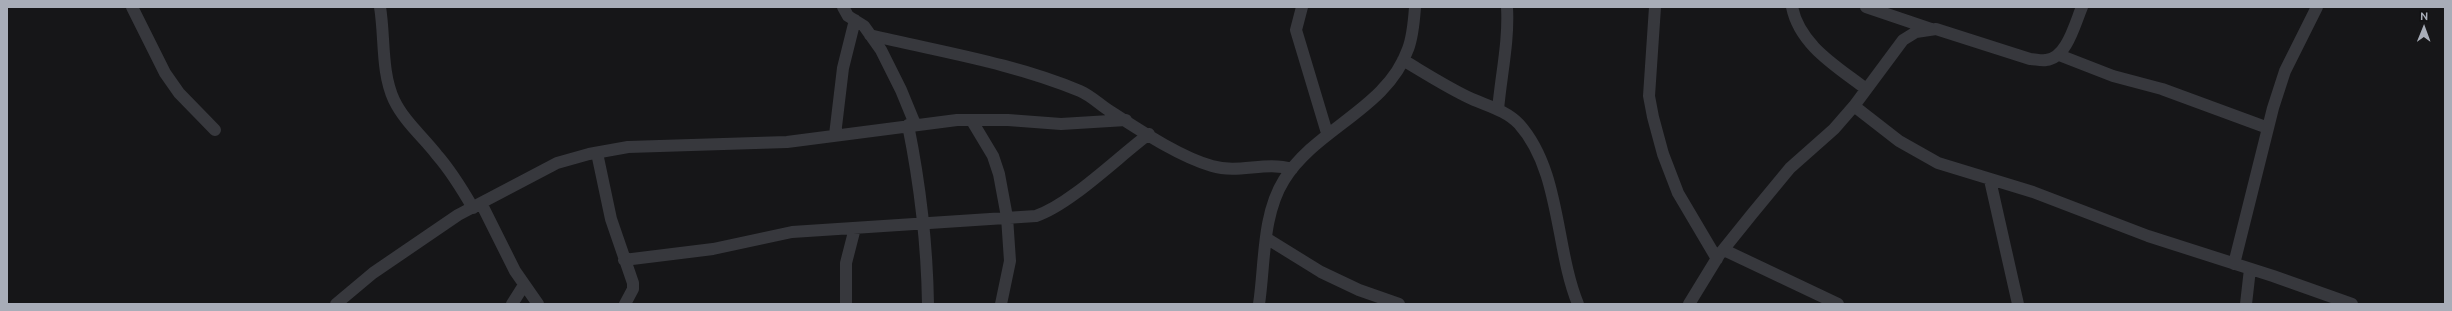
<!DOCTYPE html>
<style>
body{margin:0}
#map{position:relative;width:2452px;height:311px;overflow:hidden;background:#161618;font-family:Ubuntu,sans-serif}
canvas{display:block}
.frame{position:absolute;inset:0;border:8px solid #a8adb8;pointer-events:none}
.north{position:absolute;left:2404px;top:8px;width:40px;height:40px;-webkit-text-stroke:3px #111113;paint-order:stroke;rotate:1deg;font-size:11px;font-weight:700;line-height:16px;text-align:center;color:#a8adb8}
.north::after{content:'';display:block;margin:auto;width:14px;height:18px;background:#a8adb8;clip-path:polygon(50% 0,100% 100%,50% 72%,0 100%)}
</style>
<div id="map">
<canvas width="2452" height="311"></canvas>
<div class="frame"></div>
<div class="north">N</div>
</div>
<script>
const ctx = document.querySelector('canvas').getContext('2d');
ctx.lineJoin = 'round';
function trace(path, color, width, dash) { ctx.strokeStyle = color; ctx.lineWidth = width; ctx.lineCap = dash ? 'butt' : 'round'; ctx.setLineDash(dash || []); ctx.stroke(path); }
trace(new Path2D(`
 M132,7L165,73L179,93L215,130
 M380,7C385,37 381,72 394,100C404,121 423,137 437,155C451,171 462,189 473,208
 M843,7L848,16L864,26L881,50L901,90L915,124
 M1302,7L1296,30L1327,133
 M1655,7L1649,96L1653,117L1663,154L1678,193L1717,259
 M1792,7C1800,46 1838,67 1866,89
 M1866,7L1931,29
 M870,35C941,52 1013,63 1080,91C1092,96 1102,107 1113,113C1141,131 1180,157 1212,166C1239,174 1265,161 1292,169
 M2059,55L2113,76L2162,89L2268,128
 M1403,60C1425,73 1448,88 1472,99C1488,106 1507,111 1519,124C1561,171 1555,248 1578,304
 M1854,106L1899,141L1938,163L2033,192L2148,236L2273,276L2352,304
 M1498,110C1501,75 1509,42 1507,7
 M972,121L993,156L999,174L1007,217L1010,261L1001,304
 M908,125C920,184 927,244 928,304
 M835,135L843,68L855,20
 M597,153L611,219L633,283V289L625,304
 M1990,180L2018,304
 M481,203L515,271L538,304
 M1266,238L1321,272L1359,290L1399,304
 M1724,250L1838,304
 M624,260L713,249L792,232L1036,216C1071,204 1118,157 1149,134
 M2234,264L2273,108L2285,71L2317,7
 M336,304L373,273L458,215L557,163L589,154L628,147L787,142L957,120H1008L1061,124L1126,120
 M512,304L524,285
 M846,304V263L855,228
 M1259,304C1265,264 1262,215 1284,180C1316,128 1387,109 1408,49C1413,36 1414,21 1415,7
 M1689,304L1719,255L1752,214L1790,168L1834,129L1854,106L1903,40L1916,32L1936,29L2030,59C2035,59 2041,61 2046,60C2067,58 2075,23 2082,7
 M2246,304L2250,269`), '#37383d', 12);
</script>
